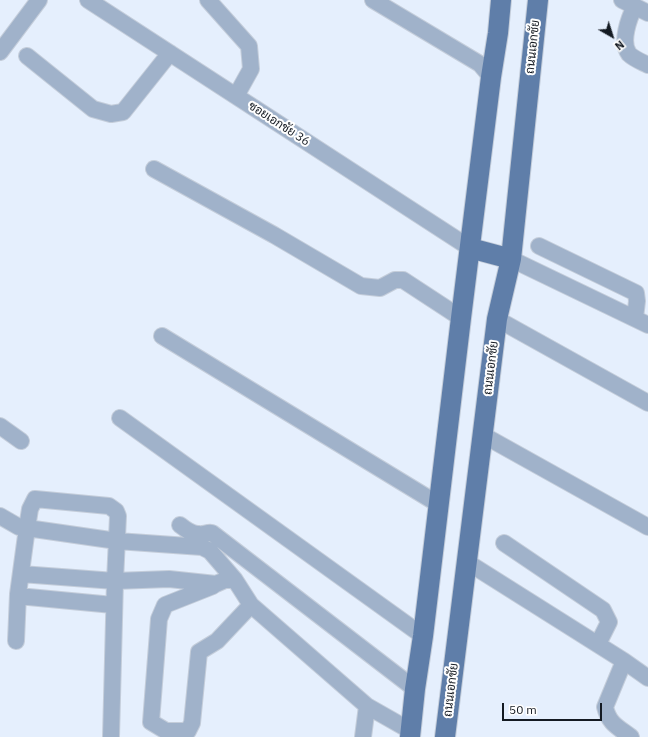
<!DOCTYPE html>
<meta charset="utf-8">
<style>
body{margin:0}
#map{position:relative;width:648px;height:737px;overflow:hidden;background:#e5effd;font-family:"IBM Plex Sans",sans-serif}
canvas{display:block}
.north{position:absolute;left:592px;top:16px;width:40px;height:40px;-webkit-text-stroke:3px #fff;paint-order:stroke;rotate:141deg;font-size:11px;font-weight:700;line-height:16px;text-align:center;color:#141a22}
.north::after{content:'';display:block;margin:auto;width:14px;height:18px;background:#141a22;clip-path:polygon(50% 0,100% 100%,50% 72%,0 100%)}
.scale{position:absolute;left:502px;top:703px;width:100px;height:18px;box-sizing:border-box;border:2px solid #141a22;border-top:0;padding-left:5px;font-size:12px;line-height:14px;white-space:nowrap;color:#141a22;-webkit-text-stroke:3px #fff;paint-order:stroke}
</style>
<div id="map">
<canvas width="648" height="737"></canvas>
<div class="north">N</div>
<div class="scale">50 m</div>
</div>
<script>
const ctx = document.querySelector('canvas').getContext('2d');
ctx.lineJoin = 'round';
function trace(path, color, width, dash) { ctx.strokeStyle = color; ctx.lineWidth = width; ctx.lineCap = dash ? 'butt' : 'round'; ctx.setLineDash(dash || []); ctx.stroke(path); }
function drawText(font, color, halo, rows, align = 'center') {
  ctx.font = font + ' "IBM Plex Sans",Sarabun,sans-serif'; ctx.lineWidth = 4; ctx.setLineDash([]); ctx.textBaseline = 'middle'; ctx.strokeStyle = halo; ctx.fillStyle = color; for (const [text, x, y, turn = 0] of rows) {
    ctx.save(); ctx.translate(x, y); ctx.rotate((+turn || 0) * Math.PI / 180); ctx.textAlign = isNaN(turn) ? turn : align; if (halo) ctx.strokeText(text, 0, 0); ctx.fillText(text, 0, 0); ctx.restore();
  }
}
const minor = new Path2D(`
 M88,0L470,248
 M208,0L249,46L251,69L236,96
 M373,0L480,64L491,77
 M622,0L648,13
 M635,6C629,18 620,42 629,54C634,59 642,62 648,65
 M0,52L39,0
 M27,56L93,109L111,114L123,112L170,53
 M154,169L274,235L361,286L380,288L395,280H403L461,318
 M539,246L636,293L637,301L635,318
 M511,259L648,325
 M497,319L648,403
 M162,336L438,504
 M120,418L423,636
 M0,426L21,441
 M483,435L648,527
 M0,516L19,527
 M180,525C185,529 192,534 198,534C204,535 207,532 212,533L415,689
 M27,528L117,541L202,547L210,551L235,580
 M504,543L603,610L609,622L598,644
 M467,562L624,661L605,707C609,724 618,727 631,737
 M213,586L165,605L159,619L151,722L166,731H188L192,723L199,652L217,641L251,605
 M18,596L113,605
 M16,641L18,594L27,528L30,509L35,499L109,506L116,511L118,516L115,581L21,574
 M624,661L648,678
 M111,737L115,581L169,579L216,584L225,580H235L251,605L367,706L411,731
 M363,737L367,706`);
const major = new Path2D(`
 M470,248L511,259
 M410,737L415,689L423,636L461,318L491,77L498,33L501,0
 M445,737L497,319L511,259L538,0`);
trace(minor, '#c4cdda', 18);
trace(major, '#c4cdda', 22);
trace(minor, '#a0b2ca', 16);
trace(major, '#5f7ea9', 20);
drawText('12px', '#141a22', '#fff', [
 ["ถนนเอกชัย",533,47,-84],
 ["ซอยเอกชัย 36",279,124,33],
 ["ถนนเอกชัย",491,368,-83],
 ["ถนนเอกชัย",451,690,-83]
]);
</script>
